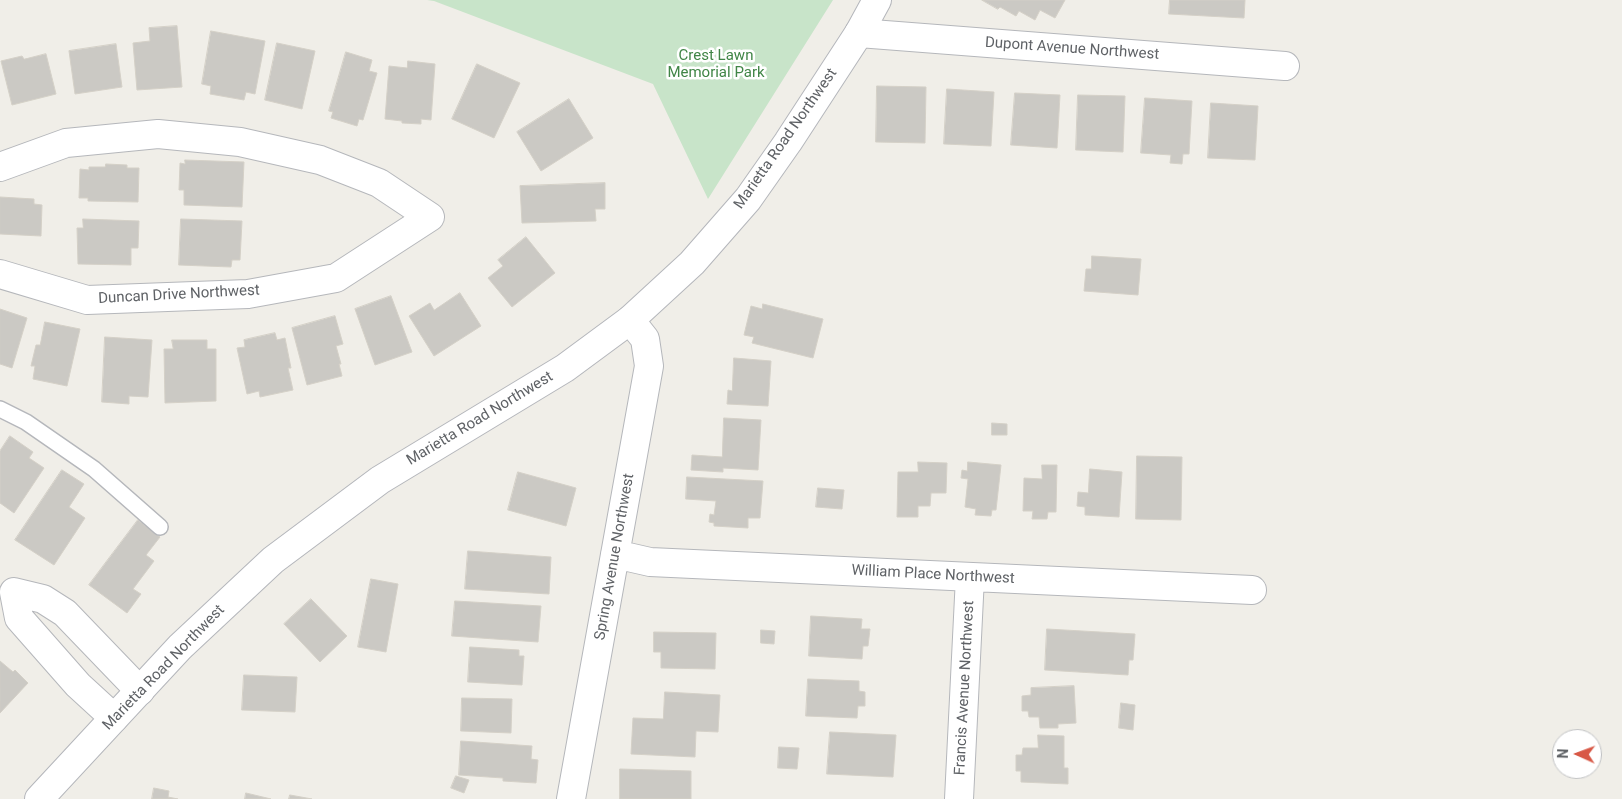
<!DOCTYPE html>
<style>
body{margin:0}
#map{position:relative;width:1622px;height:799px;overflow:hidden;background:#f0eee8;font-family:Roboto,sans-serif}
canvas{display:block}
.north{position:absolute;left:1552px;top:729px;width:50px;height:50px;box-sizing:border-box;background:#fff;border:1px solid #bfc0c2;border-radius:50%;rotate:272deg;font-size:14px;font-weight:700;line-height:20px;text-align:center;color:#5f6266}
.north::after{content:'';display:block;margin:auto;width:18px;height:22px;background:#d85846;clip-path:polygon(50% 0,100% 100%,50% 72%,0 100%)}
</style>
<div id="map">
<canvas width="1622" height="799"></canvas>
<div class="north">N</div>
</div>
<script>
const ctx = document.querySelector('canvas').getContext('2d');
ctx.lineJoin = 'round';
function fill(path, color) { ctx.fillStyle = color; ctx.fill(path, 'evenodd'); }
function trace(path, color, width, dash) { ctx.strokeStyle = color; ctx.lineWidth = width; ctx.lineCap = dash ? 'butt' : 'round'; ctx.setLineDash(dash || []); ctx.stroke(path); }
function drawText(font, color, halo, rows, align = 'center') {
  ctx.font = font + ' Roboto,sans-serif'; ctx.lineWidth = 5; ctx.setLineDash([]); ctx.textBaseline = 'middle'; ctx.strokeStyle = halo; ctx.fillStyle = color; for (const [text, x, y, turn = 0] of rows) {
    ctx.save(); ctx.translate(x, y); ctx.rotate((+turn || 0) * Math.PI / 180); ctx.textAlign = isNaN(turn) ? turn : align; if (halo) ctx.strokeText(text, 0, 0); ctx.fillText(text, 0, 0); ctx.restore();
  }
}
fill(new Path2D(`
 M427,0H833L708,199L653,84L434,1Z`), '#c8e4c9');
const building = new Path2D(`
 M982,0H1065L1055,18L1040,10L1035,20L1019,11L1016,16L1000,7L998,9Z
 M1170,0H1245L1244,18L1169,14Z
 M177,26L182,87L137,90L133,43L150,41L149,28Z
 M211,31L265,41L255,94L246,92L244,100L210,94L211,86L202,84Z
 M277,43L315,51L302,109L265,100Z
 M116,44L122,87L75,94L69,51Z
 M346,52L372,60L369,71L377,73L363,120L359,119L357,126L331,118L333,112L329,111Z
 M46,54L56,94L12,105L1,61L22,56L24,59Z
 M408,61L435,64L431,120L421,119V124L402,123V121L385,119L389,66L407,68Z
 M477,64L520,83L494,138L452,119Z
 M877,86L926,87L925,143L876,142Z
 M947,89L994,92L991,146L944,144Z
 M1015,93L1060,95L1057,148L1011,145Z
 M1078,95L1125,96L1123,152L1076,150Z
 M1145,98L1192,101L1189,154H1183L1182,164L1170,163L1171,155L1141,153Z
 M569,99L593,138L541,171L517,132Z
 M1211,103L1258,106L1255,160L1208,158Z
 M185,160L244,162L242,207L184,205V190H179L180,163L185,164Z
 M106,164L127,165V168H139L138,202L88,201V198H79L80,169L89,170V167H105Z
 M605,183V209H595L596,221L522,223L520,186Z
 M0,197L34,199V204L42,205L41,236L0,234Z
 M83,219L139,221L138,248H131V265L78,264L77,228H83Z
 M181,219L242,221L240,260H232L231,267L179,265Z
 M526,237L555,273L512,307L488,278L503,266L498,260Z
 M1092,256L1141,259L1138,295L1084,291L1086,269H1091Z
 M460,293L481,326L434,356L409,316L430,303L434,310Z
 M391,296L412,352L375,365L355,309Z
 M763,304L823,319L813,358L752,343L754,337L744,335L751,306L762,309Z
 M0,309L27,318L12,368L0,364Z
 M335,316L343,344L336,346L341,364H339L342,376L307,385L292,328Z
 M45,322L80,329L67,386L33,379L35,366H31L36,345H40Z
 M275,333L277,340L285,338L291,368H288L293,390L260,397L259,391L247,394L237,348L245,347L244,340Z
 M105,337L152,340L148,397L129,396V404L102,402Z
 M172,340H207V349H216V401L165,403L164,349H173Z
 M734,358L771,361L768,406L727,404L728,390L732,391Z
 M724,418L761,420L758,470L723,468V472L691,470L692,455L722,457Z
 M992,423L1007,424V435H992Z
 M10,436L33,452L29,458L44,468L14,513L0,503V451Z
 M1137,456L1182,457L1181,520L1136,519Z
 M918,462L947,463L946,493H931L930,506H918V517H897L898,472H918Z
 M968,462L1001,465L996,510H992L991,516L975,515L976,509L965,507L968,479L961,478L962,470L967,471Z
 M1042,465H1057L1056,512H1048L1047,519H1032L1033,511H1023L1024,478L1042,479Z
 M1090,469L1122,472L1119,517L1085,515V507L1077,506L1078,492L1088,493Z
 M62,470L84,484L69,507L85,518L54,565L15,540Z
 M518,472L576,488L566,526L508,510Z
 M687,477L763,481L760,518H748V528L714,526V523L709,522L710,514L714,515L716,501L686,499Z
 M818,488L844,490L842,509L816,507Z
 M138,520L160,537L146,555L154,561L133,589L141,594L127,613L89,585Z
 M468,551L551,557L549,594L465,589Z
 M371,579L398,584L386,652L358,647Z
 M311,599L347,636L320,662L284,624Z
 M455,601L541,606L538,642L452,636Z
 M811,616L862,619L861,629H870L868,646H863L862,659L809,656Z
 M1047,629L1135,634L1133,660H1129L1128,675L1045,670Z
 M761,630L775,631L774,644L761,643Z
 M654,632L716,633L715,669L661,668V652H654Z
 M470,647L519,650V656H524L522,685L468,682Z
 M0,661L13,672L15,670L28,683L0,713Z
 M244,675L297,677L295,712L242,710Z
 M808,679L859,681V691L865,692V706H858L857,718L806,716Z
 M1074,686L1076,723L1058,724V728H1040L1039,717H1029L1028,711H1022V696L1031,695V688Z
 M665,692L720,695L718,732L696,731L695,757L631,754L633,718L663,719Z
 M462,698L512,699L511,733L461,731Z
 M1121,703L1135,705L1133,730L1119,728Z
 M830,732L896,735L893,777L827,774Z
 M1038,735L1064,736V768H1068V784L1021,782V771H1016V755H1022L1023,748H1038Z
 M461,741L532,746L531,759L538,760L536,783L503,781V778L459,775Z
 M779,747L799,748L797,769L778,768Z
 M620,769L691,771V799H620Z
 M456,776L469,780L464,793L451,788Z
 M154,788L169,791L168,797L178,799H152Z
 M246,793L271,799H245Z
 M290,795L312,799H289Z`);
fill(building, '#cbc9c4');
trace(building, '#d4d0c7', 1);
const service = new Path2D(`
 M0,409L26,422L94,469L160,527`);
const minor = new Path2D(`
 M859,33L1285,66
 M0,167L66,143L158,134L240,142L320,160L379,183L430,217L336,278L248,294L87,300L0,274
 M615,554L650,562L1252,590
 M114,718L78,685L19,618L14,592L43,599L65,613L140,691
 M571,799L649,366L645,339L630,320
 M959,799L970,577`);
const secondary = new Path2D(`
 M39,799L180,647L273,560L380,480L565,368L630,320L692,263L748,199L788,142L859,33L877,0`);
trace(service, '#b5b7bb', 18);
trace(minor, '#b5b7bb', 30);
trace(secondary, '#b4b6bb', 30);
trace(service, '#fff', 15);
trace(minor, '#fff', 28);
trace(secondary, '#fff', 28);
drawText('15px', '#5f6266', '#fff', [
 ["Dupont Avenue Northwest",1072,49,4],
 ["Marietta Road Northwest",786,139,-55],
 ["Duncan Drive Northwest",179,295,-3],
 ["Marietta Road Northwest",480,419,-31],
 ["Spring Avenue Northwest",615,557,-80],
 ["William Place Northwest",933,575,3],
 ["Marietta Road Northwest",164,668,-46],
 ["Francis Avenue Northwest",965,688,-87]
]);
drawText('15px', '#408546', '#fff', [
 ["Crest Lawn",716,56],
 ["Memorial Park",716,73]
]);
</script>
